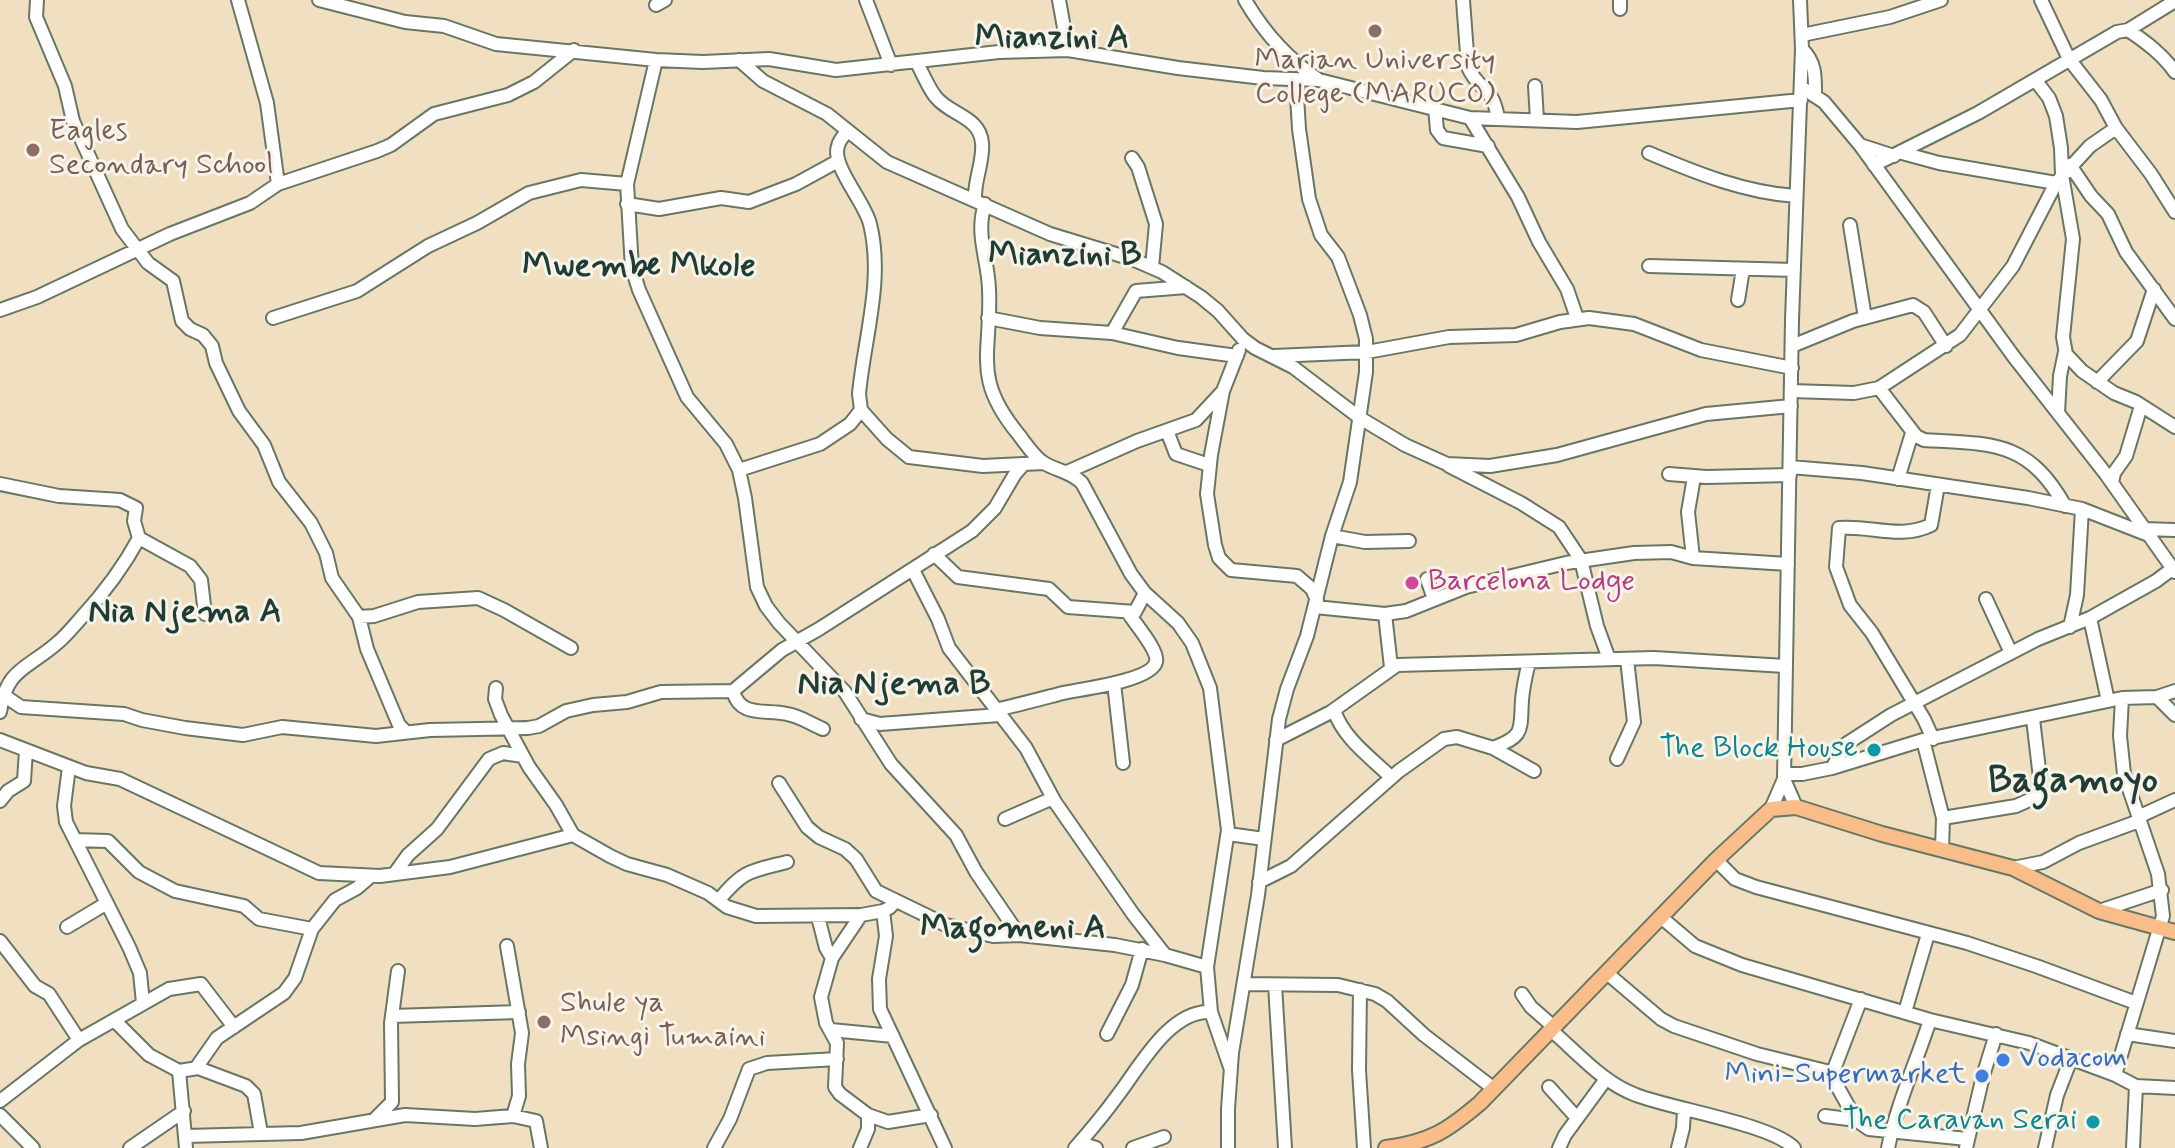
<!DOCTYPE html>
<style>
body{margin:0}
canvas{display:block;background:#f0e0c1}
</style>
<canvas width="2175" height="1148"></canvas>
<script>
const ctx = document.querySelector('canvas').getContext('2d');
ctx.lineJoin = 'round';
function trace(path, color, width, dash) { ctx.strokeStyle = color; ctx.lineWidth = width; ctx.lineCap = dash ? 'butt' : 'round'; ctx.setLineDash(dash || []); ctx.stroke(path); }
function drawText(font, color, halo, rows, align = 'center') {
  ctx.font = font + ' Mynerve,sans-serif'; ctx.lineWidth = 6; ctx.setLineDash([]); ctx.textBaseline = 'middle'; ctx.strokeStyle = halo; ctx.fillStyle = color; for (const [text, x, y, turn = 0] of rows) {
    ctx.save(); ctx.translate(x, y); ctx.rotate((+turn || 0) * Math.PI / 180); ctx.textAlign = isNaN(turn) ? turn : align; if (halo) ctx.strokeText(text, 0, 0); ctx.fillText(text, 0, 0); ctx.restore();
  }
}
const minor = new Path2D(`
 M37,0L36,17L65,86L73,121L122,229L148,263L173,281L182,321L190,329L203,335L212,346L216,363L239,411L264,445L279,482L311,523L326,553L332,578L359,617L367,649L399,725L406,732
 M238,0L267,103L278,184
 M319,0L405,22L444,26L496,44L656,60L703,62L769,59L836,70L999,52L1068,50L1178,68L1263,78L1319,80L1470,118L1577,122L1801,100
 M866,0L891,65
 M1059,0L1068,50
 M1245,0C1263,31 1289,60 1319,80
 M1463,0L1468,67C1479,92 1492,84 1498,118
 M2041,0L2069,59L2101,100L2116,128L2151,174L2175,212
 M656,5L665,0
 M1620,9V0
 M2128,30L2175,1
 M1802,35L1890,17L1941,0
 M1802,49C1816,63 1815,76 1815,95
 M656,60L627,184L632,268L639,290L687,397L726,444L739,470L745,498L757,587L766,606L779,623L845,692L891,764L956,835L976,872L1019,935
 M739,60L763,81L827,114L887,162L1050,234L1132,259L1162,272L1201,297L1218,311L1243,339L1255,348L1293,367L1360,418L1405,445L1447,464L1490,466L1557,455L1706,414L1791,406
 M917,63C923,74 928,87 935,96C949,115 980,116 982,143C984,161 974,180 975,199
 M2036,81L2049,98L2056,116L2061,148L2062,175L2073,239L2063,337L2066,354L2082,371L2114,393L2136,402L2175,427
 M1535,86L1537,120
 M1801,87L1824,102L1860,145L2014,357L2105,473L2175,572
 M1435,108L1437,130L1443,138L1488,146
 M1470,118L1518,197L1539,242L1567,289L1577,318
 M848,131C844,135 839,141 838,146C831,166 865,202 870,224C884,280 864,339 859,394L861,410L887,439L909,457L983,466L1044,463
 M1860,145L1894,156
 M1649,153C1696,173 1746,193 1796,196
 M1902,153L1939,163L2056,183
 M1132,158L1138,167L1156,224L1152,267
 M1874,165L1978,113L2117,32L2128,30C2146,42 2162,54 2175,72
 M2070,165L2091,196L2108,214L2126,252L2175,319
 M627,204L659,209L721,198L749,202L796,184L838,161
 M985,204C975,234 988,259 989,289C992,355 971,377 1019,435C1026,444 1034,457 1044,463C1057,471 1070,471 1082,483L1131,574L1145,593L1178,623L1192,643L1210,688L1228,830L1207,967L1211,1012L1230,1067
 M1850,225L1865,318
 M1649,266L1794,270
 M1738,300L1743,269
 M0,310L37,297L170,234L250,203L278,184L377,151L391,145L434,114L508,95L534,82L574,50
 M273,318L357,291L428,246L477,223L529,193L581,180L627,184
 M988,318L1040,328L1112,333L1178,348L1237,356
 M1112,333L1136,291L1186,287
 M1792,346L1853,321L1913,305L1924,312L1946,346
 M1274,356L1367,352L1449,337L1516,335L1560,322L1589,318L1634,324L1701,350L1792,368
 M2097,382L2137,341L2154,289
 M1879,388L1916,436L1924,440C1992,444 2028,440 2065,506
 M1223,391L1211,455L1207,494L1215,545L1219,558L1231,570L1297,576L1312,589L1317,600
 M1791,391L1854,393L1879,388L1960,335L2013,266L2056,183L2090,146L2116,128
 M2058,413L2060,376L2065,352
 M1167,431L1176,454L1209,465
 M1449,466L1521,503L1559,527L1581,560L1597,626L1609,659
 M1790,467L1862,473L2028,498L2082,509L2146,534
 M739,470L820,444L850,424L861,410
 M1067,472L1137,441L1196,420L1223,391L1239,350
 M1669,474L1706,477L1790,475
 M1898,479L1912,433
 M2112,483L2114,473L2126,456L2141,406
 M0,484L59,496L120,500L136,508L134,521L139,538L190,566L201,580L205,614
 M2142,529L2175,530
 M1332,536L1365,542L1409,541
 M934,554L958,577L1049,589L1068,607L1135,612L1145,593
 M1693,558L1688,512L1694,477
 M913,570L938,619L949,648L1026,748L1055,802L1133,914L1165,955
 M1427,579L1434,599
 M1986,599L2011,653
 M1315,607L1385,614L1406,611L1466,587L1566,563L1634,553L1671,552L1693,558L1788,564
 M1385,614L1391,667
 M359,617L374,616L418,602L478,598L504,610L571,648
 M2090,618L2108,701
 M2070,627L2077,595L2082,509
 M1114,683L1123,763
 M496,688L495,699L501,715L529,767L556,805L573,835L610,856L627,864L667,875L708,893L727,907L756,916L861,915L883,911L889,908L896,901
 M733,691C740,718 765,709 787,714C800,716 811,724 823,729
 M2,694L21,707L124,714L142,720L185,728L243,735L282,727L376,736L430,730L528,728L539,726L566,711L593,705L627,702L661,692L733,691L782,650L819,629L972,531L995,508L1015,474L1022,466
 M2157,697L2175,715
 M995,710C1018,705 1040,699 1063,693C1081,689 1151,681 1156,662C1159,651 1136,625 1129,614
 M1334,710C1343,738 1370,757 1391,777
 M0,712C6,669 27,669 56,644C65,637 73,627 81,618C103,594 124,566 139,538
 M861,719L880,724L999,715
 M1933,739L1924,719L1872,633L1850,605L1836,567L1839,528C1871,525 1900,540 1931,525L1938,485
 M0,740L86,773L120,779L319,873L380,876L450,867L573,835
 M1276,740L1331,712L1397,665L1654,658L1785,666
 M1923,740L1943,818L1942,849
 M1493,748C1525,736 1520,730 1522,700C1523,687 1526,674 1529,662
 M1617,759L1634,722L1627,659
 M69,767L64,806L66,822L129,947L140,973L143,1003
 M1832,768L1846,744L1891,715L2038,639L2090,618L2156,581L2172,569
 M1784,774H1802L1832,768L1923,740L2122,698L2157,697L2175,691
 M1784,779L1796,807
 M779,783L807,827L819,837L845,849L856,859L876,891L946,925L993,936L1019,935L1115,945L1165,955L1207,967
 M0,801L8,791L24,781L26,750
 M1771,809L1784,779L1792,320L1802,49L1800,0
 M2138,817L2175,800
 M1943,818L2016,806L2036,797L2040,778L2033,719
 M1005,819L1053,798
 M1228,834L1264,839
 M75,840L108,841L139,872L175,891L244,906L259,919L312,929
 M1716,860L1735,879L1756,887L1967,943L2036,966L2136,1003
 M2013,868L2043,862L2079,843L2139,821
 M395,873L408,855L437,829L489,759L503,753L523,756
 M1259,882L1291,866L1399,771L1444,739L1457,737L1493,748L1534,771
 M719,900C743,870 751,871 787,862
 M883,911L886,936L879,979L880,1009L945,1148
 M2099,911L2162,890
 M818,917L826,948L832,958
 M1662,918L1695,946L1742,965L1930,1020L2029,1043L2115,1075L2136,1086L2175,1088
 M67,927L107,903
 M0,941L35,986L49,994L79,1040L169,989L201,984L234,1027
 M507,946L522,1033L518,1064L519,1096L513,1116
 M1608,974L1661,1019L1674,1026L1757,1054L1826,1071L1836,1084L1856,1120L1869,1129L1967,1139
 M1244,984L1338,985L1375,994L1387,1001L1424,1035L1493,1088
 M1275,985L1285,1148
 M1360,990L1359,1070L1364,1148
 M1522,994L1531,1007L1555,1028
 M1905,1012L1928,934
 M392,1016L519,1012
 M115,1021L149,1055L179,1071L198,1068L246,1086L254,1094L261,1133
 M831,1030L893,1036
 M1552,1031C1578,1053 1603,1083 1636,1095C1672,1109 1771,1124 1794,1148
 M1107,1034L1132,985L1142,949
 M2127,1034L2175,1041
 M196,1068L217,1038L284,993L295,978L312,929L335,900L357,888L371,876
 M179,1071L186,1148
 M2115,1075L2163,916L2158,874L2124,774L2120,736L2122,698
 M1831,1077L1861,999
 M1549,1087L1577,1118
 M0,1101L79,1040
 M0,1115L33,1148
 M868,1115L888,1122L931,1115
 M1825,1116L1856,1120
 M374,1120L392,1102L391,1023L398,971
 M186,1136L301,1133L405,1115L475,1119L513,1116L536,1121L541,1148
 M1080,1143L1096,1148
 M130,1148L184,1111
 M714,1148L730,1119L749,1069L767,1063L837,1059
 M860,1148L868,1129V1115L840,1094L835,1087L837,1043L826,1023L821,997L832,958L861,915
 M1075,1148C1090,1131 1105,1113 1118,1095C1139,1068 1170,1009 1211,1012
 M1133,1148L1164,1137
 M1228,1148V1109L1232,1053L1258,895L1279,719L1287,689L1307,636L1332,536L1350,482L1366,372V339L1360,315L1338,257L1321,235L1309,199L1299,129L1296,80
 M1559,1148L1565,1135L1606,1079
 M1678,1148L1683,1128L1684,1109
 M1888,1148C1897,1104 1916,1063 1930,1020
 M1966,1148L1983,1076L1996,1034
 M2045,1148L2057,1095L2071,1059
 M2133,1148L2136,1086`);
const major = new Path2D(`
 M1386,1148C1430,1142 1447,1131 1480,1103L1716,860L1771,809L1796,807L1882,834L2013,868L2099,911L2175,932`);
trace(minor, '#687665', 16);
trace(major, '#687665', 18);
trace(minor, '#fff', 12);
trace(major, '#f8bd89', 14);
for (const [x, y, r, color] of [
 [1375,31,8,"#8d6e63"],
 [33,150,8,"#8d6e63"],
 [1412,583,8,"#d1479c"],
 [1874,750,8,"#0f9aa8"],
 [544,1022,8,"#8d6e63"],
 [2003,1060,8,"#3f7fe0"],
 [1982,1076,8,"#3f7fe0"],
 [2093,1122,8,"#0f9aa8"]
]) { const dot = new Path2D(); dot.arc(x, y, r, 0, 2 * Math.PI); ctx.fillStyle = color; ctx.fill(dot); trace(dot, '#f7f3e8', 3); }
drawText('30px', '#785e54', '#f7f3e8', [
 ["Marian University",1375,62,"center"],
 ["College (MARUCO)",1375,96,"center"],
 ["Eagles",49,133],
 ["Secondary School",49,167],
 ["Shule ya",560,1005],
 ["Msingi Tumaini",560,1039]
], 'left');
drawText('30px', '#b23c85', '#f7f3e8', [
 ["Barcelona Lodge",1428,583]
], 'left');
drawText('30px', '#0d838f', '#f7f3e8', [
 ["The Block House",1858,750],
 ["The Caravan Serai",2077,1122]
], 'right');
drawText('30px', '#366cbe', '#f7f3e8', [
 ["Vodacom",2019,1060],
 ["Mini-Supermarket",1966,1076,"right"]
], 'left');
drawText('bold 34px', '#1f3d34', '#f7f3e8', [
 ["Mianzini A",1052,40],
 ["Mianzini B",1065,257],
 ["Mwembe Mkole",639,268],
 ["Nia Njema A",185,614],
 ["Nia Njema B",894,686],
 ["Magomeni A",1013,930]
]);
drawText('bold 38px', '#1f3d34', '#f7f3e8', [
 ["Bagamoyo",2073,783]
]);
</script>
